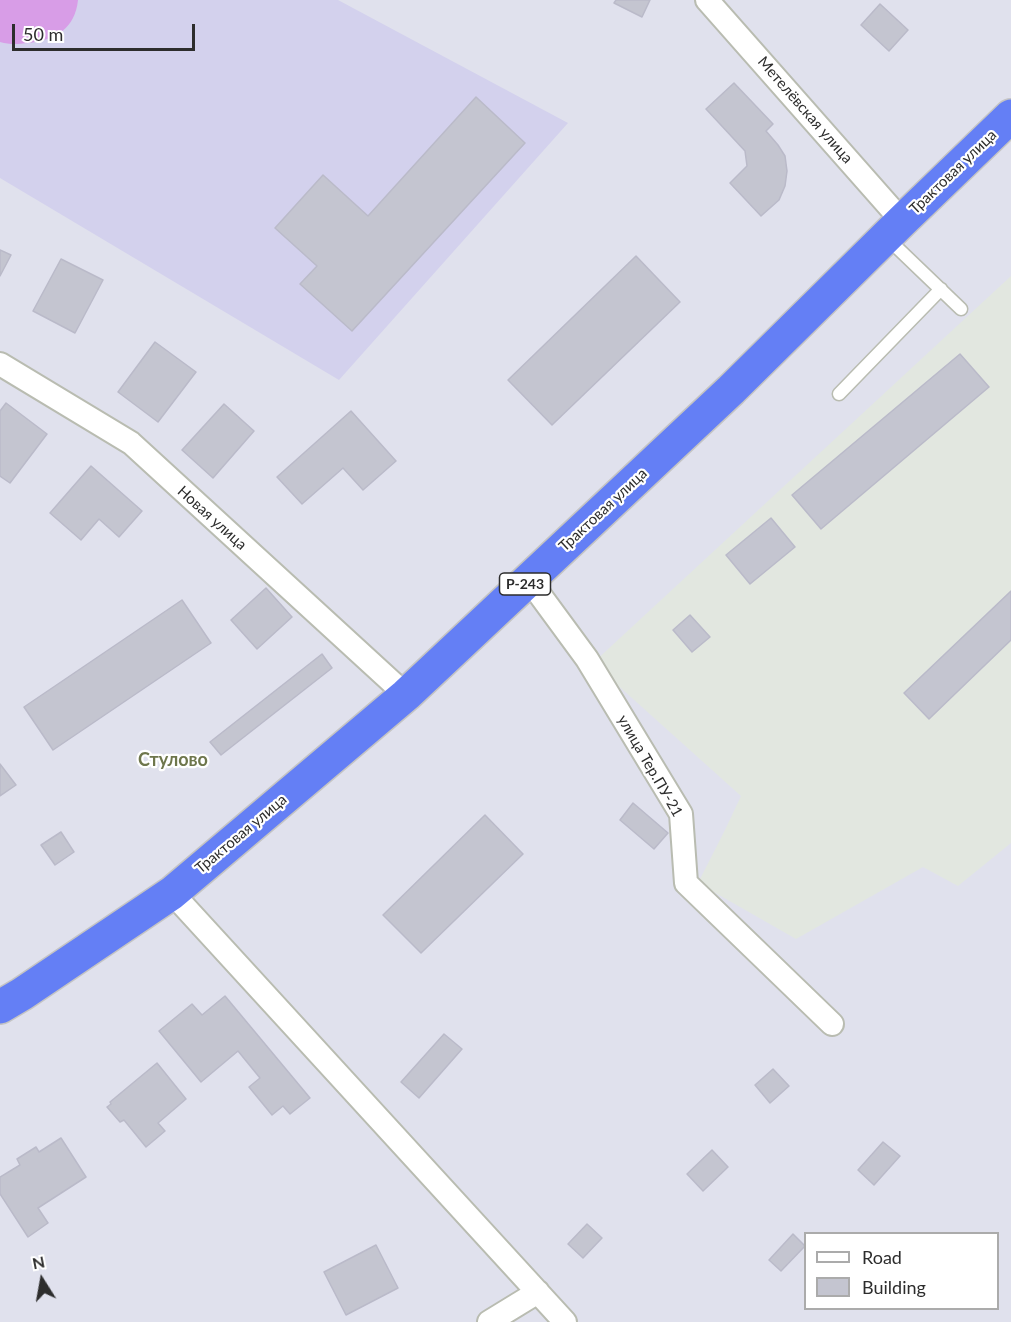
<!DOCTYPE html>
<meta charset="utf-8">
<style>
body{margin:0}
#map{position:relative;width:1011px;height:1322px;overflow:hidden;background:#e0e1ed;font-family:Lato,sans-serif}
canvas{display:block}
.legend{position:absolute;left:804px;top:1232px;width:195px;height:78px;box-sizing:border-box;background:#fff;border:2px solid #ababab;margin:0;padding:8px 10px;list-style:none;font-size:18px;color:#2d2d2d}
.legend li{display:flex;align-items:center;gap:12px;height:30px}
.legend b{width:30px;border:2px solid #ababab}
.north{position:absolute;left:12px;top:1250px;width:60px;height:60px;-webkit-text-stroke:4px #fff;paint-order:stroke;rotate:349deg;font-size:16px;font-weight:700;line-height:24px;text-align:center;color:#2d2d2d}
.north::after{content:'';display:block;margin:auto;width:21px;height:27px;background:#2d2d2d;clip-path:polygon(50% 0,100% 100%,50% 72%,0 100%)}
.scale{position:absolute;left:12px;top:24px;width:183px;height:27px;box-sizing:border-box;border:3px solid #2d2d2d;border-top:0;padding-left:8px;font-size:18px;line-height:21px;white-space:nowrap;color:#2d2d2d;-webkit-text-stroke:4px #fff;paint-order:stroke}
</style>
<div id="map">
<canvas width="1011" height="1322"></canvas>
<ul class="legend">
<li><b style="height:8px;background:#fff"></b>Road</li>
<li><b style="height:16px;background:#c4c5d0"></b>Building</li>
</ul>
<div class="north">N</div>
<div class="scale">50 m</div>
</div>
<script>
const ctx = document.querySelector('canvas').getContext('2d');
ctx.lineJoin = 'round';
function fill(path, color) { ctx.fillStyle = color; ctx.fill(path, 'evenodd'); }
function trace(path, color, width, dash) { ctx.strokeStyle = color; ctx.lineWidth = width; ctx.lineCap = dash ? 'butt' : 'round'; ctx.setLineDash(dash || []); ctx.stroke(path); }
function drawText(font, color, halo, rows, align = 'center') {
  ctx.font = font + ' Lato,sans-serif'; ctx.lineWidth = 4.5; ctx.setLineDash([]); ctx.textBaseline = 'middle'; ctx.strokeStyle = halo; ctx.fillStyle = color; for (const [text, x, y, turn = 0] of rows) {
    ctx.save(); ctx.translate(x, y); ctx.rotate((+turn || 0) * Math.PI / 180); ctx.textAlign = isNaN(turn) ? turn : align; if (halo) ctx.strokeText(text, 0, 0); ctx.fillText(text, 0, 0); ctx.restore();
  }
}
fill(new Path2D(`
 M1011,276V843L958,886L923,867L796,939L698,883L725,830L741,796L593,663Z`), '#e2e7e0');
fill(new Path2D(`
 M0,0H338L568,123L339,380L0,178Z`), '#d3d1ed');
fill(new Path2D(`
 M0,0H78C75,29 55,40 29,43C17,44 11,45 0,42Z`), '#d89de7');
const building = new Path2D(`
 M616,0H650L642,17L614,3Z
 M880,4L908,30L889,51L861,25Z
 M734,83L773,124L766,131L778,145L785,156L787,171L785,186L779,200L761,216L730,183L747,166L745,151L706,109Z
 M476,97L525,143L352,331L300,284L317,266L275,228L323,175L368,216Z
 M0,250L11,255L0,276Z
 M636,256L680,302L552,425L508,380Z
 M61,259L103,280L75,333L33,311Z
 M155,342L196,372L158,422L118,392Z
 M960,354L989,387L821,529L792,495Z
 M6,403L47,434L10,483L0,476V411Z
 M224,404L254,431L213,478L182,450Z
 M351,411L396,461L363,490L343,468L302,504L277,477Z
 M91,466L142,511L119,537L99,519L81,540L50,513Z
 M771,518L795,547L750,584L726,555Z
 M266,588L292,617L257,649L231,620Z
 M1011,591V640L929,719L904,693Z
 M182,600L211,643L53,750L24,707Z
 M690,615L710,637L692,652L673,630Z
 M322,654L332,668L221,755L210,742Z
 M0,764L16,785L0,796Z
 M633,803L668,833L654,849L620,820Z
 M485,815L523,854L421,953L383,915Z
 M61,832L74,852L55,865L41,845Z
 M225,996L310,1098L290,1114L283,1106L272,1115L249,1087L260,1078L238,1051L201,1082L159,1031L192,1004L202,1015Z
 M444,1034L462,1049L419,1098L401,1082Z
 M157,1063L186,1099L158,1123L165,1131L146,1147L124,1120L120,1122L107,1107L111,1104L110,1102Z
 M773,1069L789,1086L770,1103L755,1085Z
 M61,1138L86,1177L38,1208L48,1223L28,1237L0,1194V1177L20,1165L17,1159L36,1147L39,1152Z
 M883,1142L900,1156L874,1185L858,1170Z
 M712,1150L728,1167L703,1191L687,1174Z
 M587,1224L602,1238L583,1258L568,1244Z
 M793,1234L805,1246L781,1271L769,1260Z
 M376,1245L398,1288L346,1315L324,1272Z`);
fill(building, '#c4c5d0');
trace(building, '#babac9', 1.5);
const lane = new Path2D(`
 M887,238L961,309
 M839,394L941,289`);
const street = new Path2D(`
 M707,0L902,221
 M0,364L131,443L406,695
 M529,580L587,659L681,814L686,883L832,1024
 M172,893L565,1322
 M489,1322L538,1292`);
const highway = new Path2D(`
 M0,1007L22,994L172,893L406,695L731,390L902,221L1011,116`);
trace(lane, '#b9bcb1', 15);
trace(street, '#b9bcb1', 26);
trace(highway, '#c4c4c4', 36);
trace(lane, '#fff', 12);
trace(street, '#fff', 22);
trace(highway, '#647ff5', 33);
for (const [x, y, w] of [
 [525,584,51]
]) { const box = new Path2D(); box.roundRect(x - w / 2, y - 11, w, 22, 4.5); ctx.fillStyle = '#fff'; ctx.fill(box); trace(box, '#2d2d2d', 1.5); }
drawText('bold 14px', '#2d2d2d', null, [
 ["Р-243",525,584]
]);
drawText('15px', '#2d2d2d', '#fff', [
 ["Метелёвская улица",805,110,49],
 ["Трактовая улица",953,172,-44],
 ["Трактовая улица",603,510,-43],
 ["Новая улица",212,518,42],
 ["улица Тер.ПУ-21",650,766,60],
 ["Трактовая улица",241,834,-40]
]);
drawText('bold 18px', '#6e764c', '#fff', [
 ["Стулово",173,760]
]);
</script>
